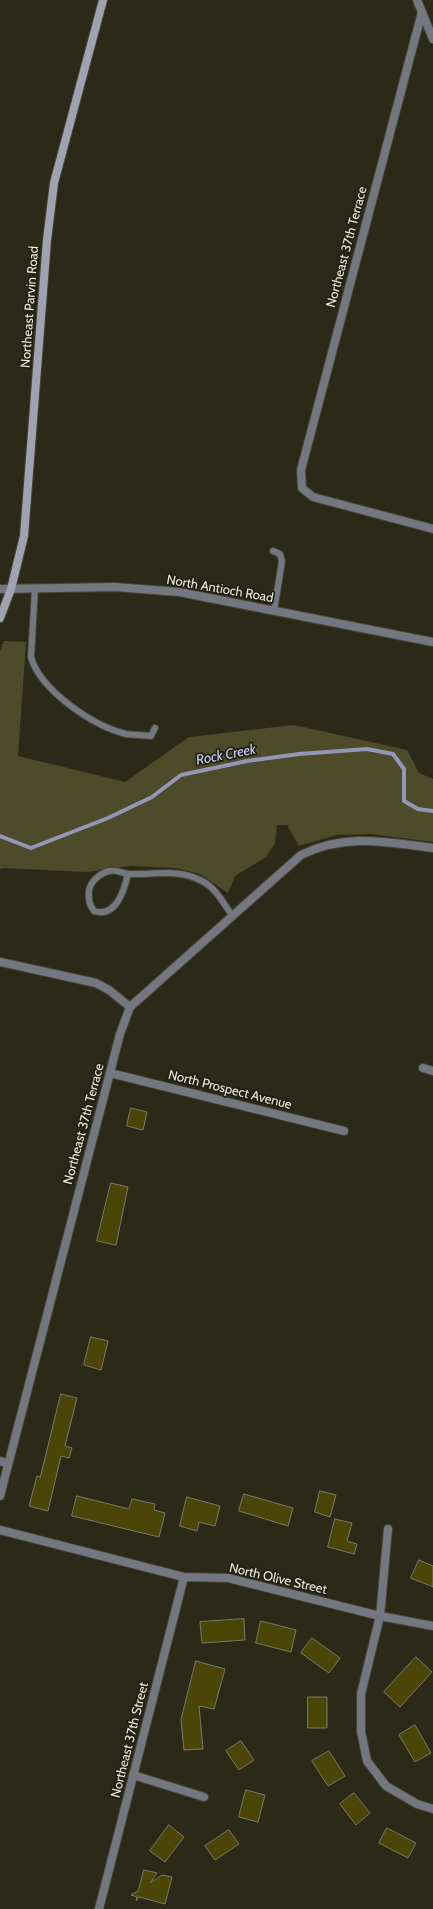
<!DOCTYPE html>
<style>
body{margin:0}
canvas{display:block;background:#2b2a18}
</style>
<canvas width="433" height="1909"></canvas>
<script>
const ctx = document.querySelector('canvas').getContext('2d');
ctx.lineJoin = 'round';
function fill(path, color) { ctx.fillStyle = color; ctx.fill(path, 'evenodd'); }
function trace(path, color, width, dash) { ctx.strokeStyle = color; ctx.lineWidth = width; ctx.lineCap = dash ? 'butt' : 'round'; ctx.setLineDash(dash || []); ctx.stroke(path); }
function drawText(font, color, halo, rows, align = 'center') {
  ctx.font = font + ' Cabin,sans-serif'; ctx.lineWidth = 3.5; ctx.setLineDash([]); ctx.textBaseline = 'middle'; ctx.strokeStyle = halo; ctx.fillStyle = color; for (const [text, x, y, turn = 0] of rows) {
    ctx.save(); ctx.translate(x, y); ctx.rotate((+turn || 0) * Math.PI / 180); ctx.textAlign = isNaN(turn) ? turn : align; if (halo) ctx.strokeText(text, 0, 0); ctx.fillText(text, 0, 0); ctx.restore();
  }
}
fill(new Path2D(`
 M4,641L26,642L18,756L125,782L189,737L294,725L407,750L419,773L433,779V842L371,834L337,835L299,846L287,825H277L275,843L266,857L235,876L228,893L200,874L176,868L131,866L87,872L4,868L0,869V651Z`), '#4d4b29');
trace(new Path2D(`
 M0,836L31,848L108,818L152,797L181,775L247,761L299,754L367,749L393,754L404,769V801L418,809L433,811`), '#9396b5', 4);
const building = new Path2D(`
 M131,1108L147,1112L143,1130L127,1126Z
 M111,1183L128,1187L116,1245L97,1241Z
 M91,1337L108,1341L101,1370L84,1365Z
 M61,1394L77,1398L65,1446L72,1448L69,1458L61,1456L48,1511L29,1506L37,1476L40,1477Z
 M320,1491L336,1495L330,1517L315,1512Z
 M244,1494L293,1508L288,1526L239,1511Z
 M77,1496L129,1509L132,1499L155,1504L154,1510L165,1513L159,1537L72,1516Z
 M187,1497L220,1506L215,1526L199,1522L197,1531L180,1526Z
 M335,1519L352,1523L347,1541L357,1544L354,1554L328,1547Z
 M419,1560L433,1566V1587L411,1578Z
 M244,1619L245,1640L202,1643L200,1622Z
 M261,1621L296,1630L291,1652L256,1643Z
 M312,1638L340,1658L329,1673L301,1653Z
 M416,1657L432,1672L400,1707L384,1692Z
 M196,1661L225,1669L214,1709L199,1706L203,1749L184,1750L181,1720Z
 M308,1697H327V1728H308Z
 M415,1725L431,1753L415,1762L399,1735Z
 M241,1741L254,1760L239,1770L226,1751Z
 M329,1751L345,1776L328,1786L312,1761Z
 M246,1790L265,1795L258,1822L239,1817Z
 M354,1793L370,1813L356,1825L340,1804Z
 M169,1825L184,1837L165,1862L150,1851Z
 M387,1828L416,1843L408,1858L379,1843Z
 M229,1830L239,1844L215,1860L205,1846Z
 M144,1870L157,1873L150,1883L162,1875L172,1877L165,1904L139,1897L136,1901L137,1897L131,1895L138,1891Z`);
fill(building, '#4b4608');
trace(building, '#7a7a65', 1);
const service = new Path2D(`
 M273,551L280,554L282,561L274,611
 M35,588L31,657C40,690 93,726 126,734C134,735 142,735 151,736L155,728
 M128,874C124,891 116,918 94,911C89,905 88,899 89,891C90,882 100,873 109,871C117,869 122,874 130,874C155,875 178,868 202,881C216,888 223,903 232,915`);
const minor = new Path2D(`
 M417,0L433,39
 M422,12L301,470L302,488L313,497L433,529
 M0,962L96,983L109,990L130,1007
 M423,1068L433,1071
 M110,1073L344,1131
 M0,1461L8,1464
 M0,1496L120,1034L130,1007L301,855C345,833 386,842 433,848
 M388,1529L380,1616L361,1694V1731L367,1761L386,1786L417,1804L433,1809
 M0,1530L184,1577L228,1578L380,1616L433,1626
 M133,1775L204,1797
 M99,1909L184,1577`);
const tertiary = new Path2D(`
 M0,589L115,587L179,592L433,642`);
const secondary = new Path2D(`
 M0,618L11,589L24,536L47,240L54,183L103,0`);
trace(service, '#464534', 8);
trace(minor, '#464534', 10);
trace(tertiary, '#464534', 10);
trace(secondary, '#464534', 10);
trace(service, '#757780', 6);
trace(minor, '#757780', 8);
trace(tertiary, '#757780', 8);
trace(secondary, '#a0a2b1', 8);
drawText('13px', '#ecebe0', '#22210f', [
 ["Northeast 37th Terrace",347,247,-75],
 ["Northeast Parvin Road",30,307,-86],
 ["North Antioch Road",220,589,10],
 ["North Prospect Avenue",230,1090,14],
 ["Northeast 37th Terrace",84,1124,-75],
 ["North Olive Street",278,1579,13],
 ["Northeast 37th Street",130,1740,-76]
]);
drawText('italic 14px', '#cacffe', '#22210f', [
 ["Rock Creek",226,755,-11]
]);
</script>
